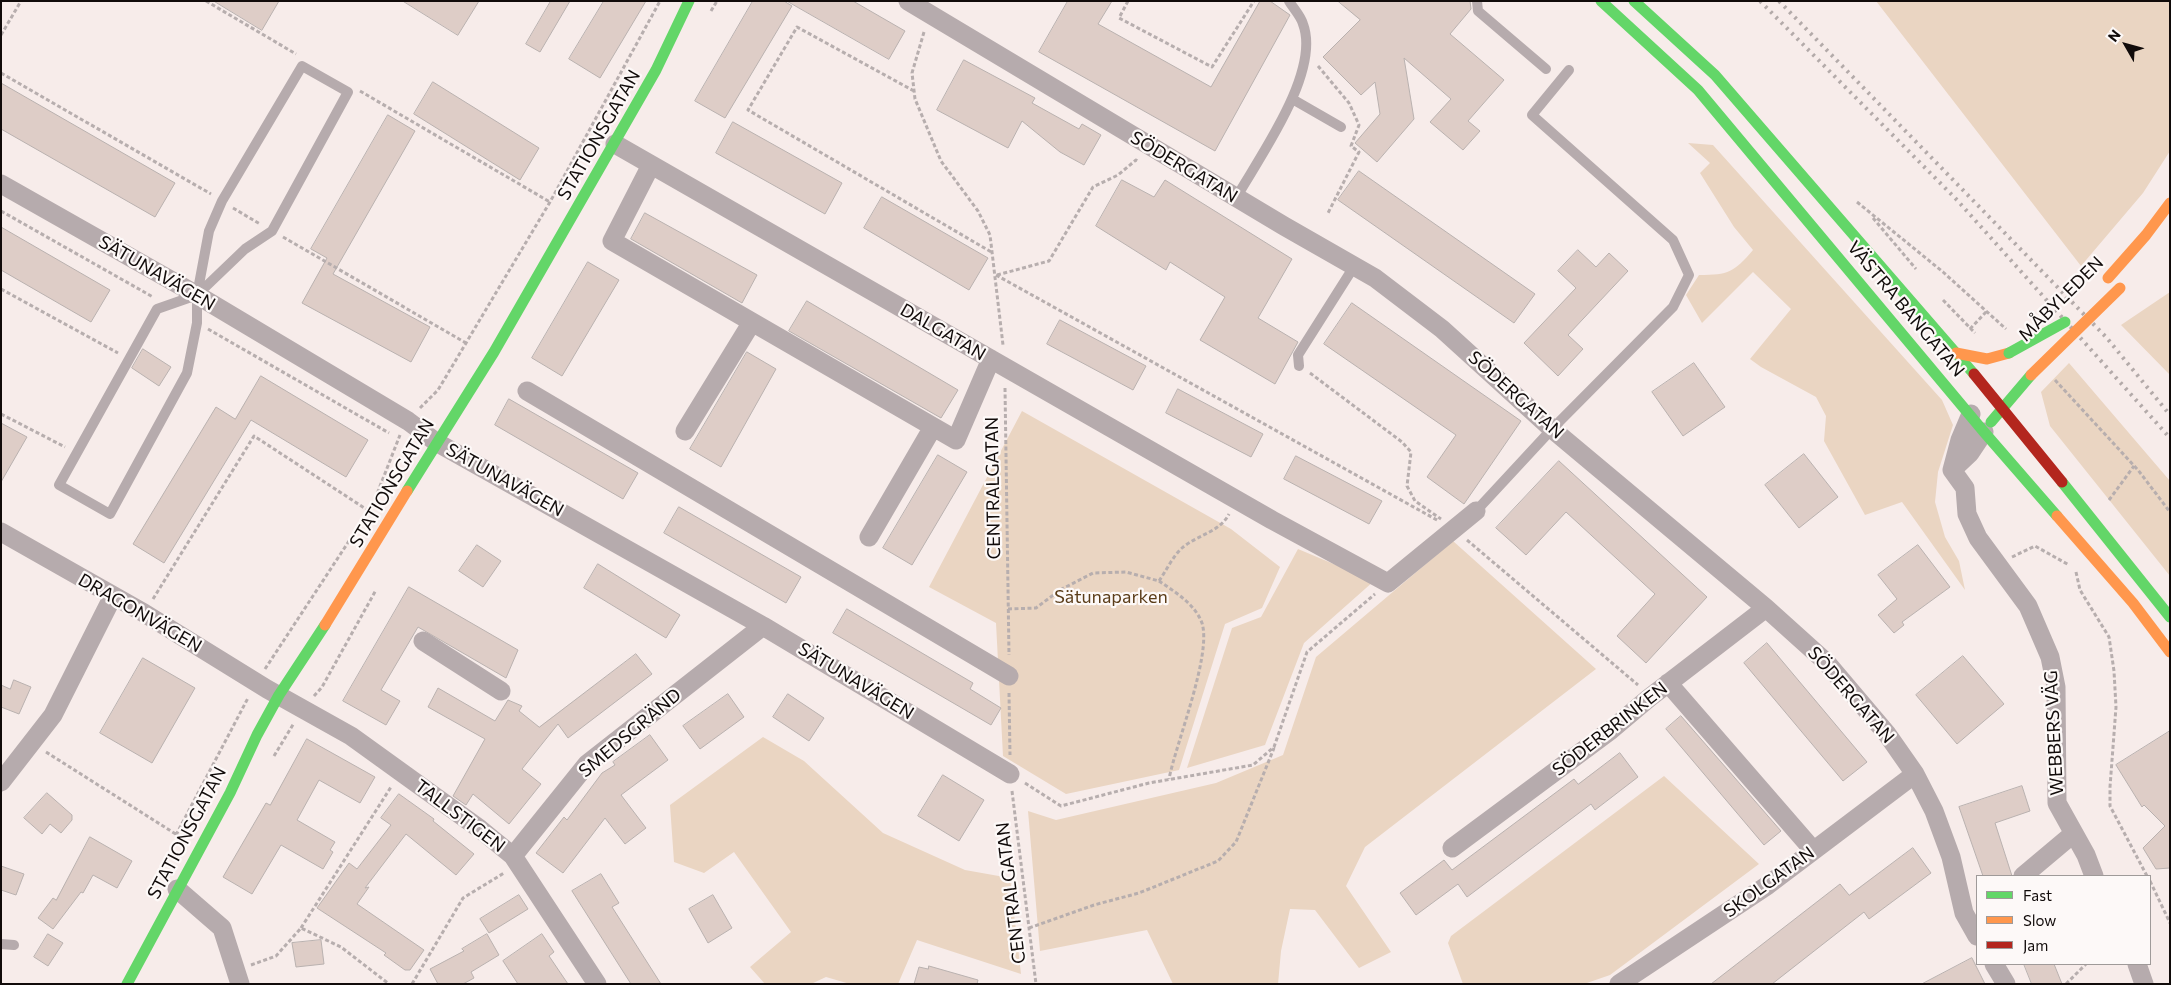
<!DOCTYPE html>
<meta charset="utf-8">
<style>
body{margin:0}
#map{position:relative;width:2171px;height:985px;overflow:hidden;background:#f7ecea;font-family:Commissioner,sans-serif}
canvas{display:block}
.frame{position:absolute;inset:0;border:2px solid #110b0a;pointer-events:none}
.legend{position:absolute;left:1976px;top:875px;width:175px;height:90px;box-sizing:border-box;background:#fdf9f8;border:1px solid #9f9a99;margin:0;padding:6px 9px;list-style:none;font-size:15px;color:#110b0a}
.legend li{display:flex;align-items:center;gap:10px;height:25px}
.legend b{width:25px;border:1px solid #9f9a99}
.north{position:absolute;left:2101px;top:20px;width:50px;height:50px;-webkit-text-stroke:4px #fdf9f8;paint-order:stroke;rotate:308deg;font-size:14px;font-weight:700;line-height:20px;text-align:center;color:#110b0a}
.north::after{content:'';display:block;margin:auto;width:18px;height:22px;background:#110b0a;clip-path:polygon(50% 0,100% 100%,50% 72%,0 100%)}
</style>
<div id="map">
<canvas width="2171" height="985"></canvas>
<div class="frame"></div>
<ul class="legend">
<li><b style="height:6px;background:#63d668"></b>Fast</li>
<li><b style="height:6px;background:#ff974d"></b>Slow</li>
<li><b style="height:6px;background:#b3261e"></b>Jam</li>
</ul>
<div class="north">N</div>
</div>
<script>
const ctx = document.querySelector('canvas').getContext('2d');
ctx.lineJoin = 'round';
function fill(path, color) { ctx.fillStyle = color; ctx.fill(path, 'evenodd'); }
function trace(path, color, width, dash) { ctx.strokeStyle = color; ctx.lineWidth = width; ctx.lineCap = dash ? 'butt' : 'round'; ctx.setLineDash(dash || []); ctx.stroke(path); }
function drawText(font, color, halo, rows, align = 'center') {
  ctx.font = font + ' Commissioner,sans-serif'; ctx.lineWidth = 4.5; ctx.setLineDash([]); ctx.textBaseline = 'middle'; ctx.strokeStyle = halo; ctx.fillStyle = color; for (const [text, x, y, turn = 0] of rows) {
    ctx.save(); ctx.translate(x, y); ctx.rotate((+turn || 0) * Math.PI / 180); ctx.textAlign = isNaN(turn) ? turn : align; if (halo) ctx.strokeText(text, 0, 0); ctx.fillText(text, 0, 0); ctx.restore();
  }
}
fill(new Path2D(`
 M1876,1H2170V151L2143,193L2081,266Z
 M1688,143L1713,145L1942,400L1953,425L1938,472L1935,502L1945,537L1959,561L1965,590L1902,502L1865,515L1824,441L1826,416L1816,397L1761,367L1750,359L1791,309L1753,272L1702,323L1686,295L1699,275C1729,275 1734,272 1753,250L1734,227L1700,173L1710,163Z
 M2170,292V375L2121,325Z
 M2069,363L2170,481V576L2050,426L2041,392Z
 M1022,411L1231,529L1280,567L1262,608L1225,624L1179,770L1066,794L1003,756L996,623L929,587Z
 M1453,541L1596,669L1365,847L1346,886L1391,952L1359,968L1315,910L1290,909L1281,951L1278,984H1173L1147,930L1040,951L1028,811L1056,820L1216,783L1283,755L1316,657Z
 M1298,549L1374,581L1304,643L1265,745L1187,768L1232,628L1261,617Z
 M763,737L804,761L883,833L965,870L1010,878L1021,974L917,940L898,984H850L826,977L811,984H765L750,967L791,932L734,852L704,873L674,862L670,805Z
 M1664,776L1759,864L1610,975L1584,984H1463L1448,943L1451,936Z`), '#ead5c2');
const building = new Path2D(`
 M214,1H279L262,30Z
 M403,1H479L458,35Z
 M551,1H570L540,52L526,44Z
 M604,1H646L600,78L569,59Z
 M753,1H784L792,6L725,118L695,101Z
 M787,1H853L905,31L889,59Z
 M1068,1H1112L1098,24L1211,87L1260,1H1270L1290,15L1215,151L1039,52Z
 M1338,1H1470L1471,9L1450,34L1504,80L1468,121L1480,131L1463,150L1430,122L1451,99L1404,58L1414,119L1377,162L1355,143L1380,114L1375,82L1361,95L1323,57L1360,20Z
 M964,60L1035,98L1032,103L1079,129L1082,124L1101,135L1084,165L1060,152L1022,121L1008,148L937,110Z
 M433,82L539,148L520,180L414,114Z
 M1,83L175,183L155,217L1,129Z
 M388,115L415,131L333,274L430,327L411,362L302,303L327,258L311,249Z
 M733,122L842,183L825,214L716,153Z
 M1359,171L1535,294L1514,323L1338,200Z
 M1122,180L1154,197L1165,180L1292,259L1258,318L1298,342L1275,384L1200,340L1225,297L1170,262L1166,270L1096,226Z
 M882,197L988,258L969,290L864,228Z
 M645,213L757,275L742,303L631,239Z
 M1,227L110,290L91,322L1,270Z
 M1578,250L1596,267L1609,253L1628,271L1568,335L1583,349L1558,376L1524,343L1576,288L1558,271Z
 M588,262L619,280L562,376L532,358Z
 M807,301L958,390L941,418L789,331Z
 M1352,303L1521,421L1464,504L1427,477L1456,435L1324,344Z
 M1060,320L1146,366L1133,390L1047,344Z
 M143,349L171,367L159,386L132,368Z
 M747,352L776,369L721,467L690,449Z
 M1694,363L1725,407L1683,436L1652,392Z
 M261,376L368,440L346,477L251,420L164,563L133,544L216,407L235,419Z
 M1178,389L1263,434L1251,457L1166,413Z
 M509,399L638,473L623,499L495,425Z
 M1,423L27,437L1,482Z
 M1804,454L1838,497L1799,528L1765,485Z
 M938,455L967,472L912,565L883,548Z
 M1296,456L1382,501L1369,524L1284,479Z
 M1559,461L1707,597L1646,663L1617,636L1655,594L1566,512L1526,555L1496,528Z
 M679,507L801,577L786,603L664,533Z
 M477,545L501,561L483,587L459,571Z
 M1918,545L1950,587L1902,622L1904,625L1894,633L1878,615L1897,599L1878,575Z
 M598,564L680,615L666,638L584,588Z
 M409,587L518,650L506,678L418,627L381,690L400,701L386,725L343,701Z
 M847,609L973,683L970,689L1001,708L991,725L833,633Z
 M1767,643L1867,762L1843,781L1744,663Z
 M636,654L652,674L568,738L558,724L522,769L541,784L509,824L473,794L466,805L453,796L485,739L428,707L438,688L495,721L508,700L522,706L519,711L539,727Z
 M1963,656L2004,704L1957,744L1916,695Z
 M143,658L195,688L152,763L100,733Z
 M14,680L31,687L19,714L1,707V685L10,689Z
 M728,694L744,717L700,749L683,726Z
 M788,694L824,718L809,741L773,717Z
 M1681,716L1781,831L1764,845L1666,729Z
 M2170,731V868L2156,869L2143,848L2165,826L2144,805L2142,807L2116,765Z
 M650,735L668,760L621,795L646,828L625,844L605,818L563,873L536,853L564,817L567,820L602,773L615,765L613,762Z
 M307,739L375,777L360,803L319,780L297,820L335,842L330,850L333,852L323,869L281,845L252,894L223,877L266,803L270,805Z
 M1620,753L1638,777L1595,810L1591,804L1467,897L1458,884L1416,915L1400,893L1444,860L1452,870L1574,779L1578,784Z
 M943,775L984,800L959,841L918,816Z
 M2022,786L2030,811L1995,823L2012,876H1983L1959,807Z
 M47,793L72,815V820L61,833L50,824L42,834L24,818Z
 M399,794L434,819L433,821L474,854L456,875L406,834L365,888L369,887L357,904L424,950L410,970H405L384,955L386,953L317,908L349,863L357,869L391,825L381,818Z
 M90,837L132,861L117,888L93,875L83,893L81,892L53,929L38,918L53,898L56,900Z
 M1913,848L1931,873L1869,919L1864,912L1772,984H1711L1840,884L1849,895Z
 M1,866L24,874L16,895L1,890Z
 M601,874L619,903L612,907L661,984H631L572,891Z
 M519,895L528,909L489,933L480,919Z
 M713,895L732,928L708,943L689,909Z
 M48,934L63,943L48,966L34,957Z
 M487,934L499,955L471,972L474,978L463,984H438L430,969L464,951L462,949Z
 M542,934L554,952L549,956L568,984H518L503,961Z
 M321,940L324,964L296,967L292,943Z
 M1972,958L1985,984H1922Z
 M2024,964H2054L2062,984H2032Z
 M929,966L978,980L977,984H914L919,967L928,969Z`);
fill(building, '#decdc7');
trace(building, '#b9b1af', 1);
trace(new Path2D(`
 M206,1L296,54
 M1128,1L1119,18L1212,67L1254,1
 M711,11L717,1
 M924,32L912,73L915,99L941,161L978,211L990,235L1003,345
 M1,35L21,1
 M1318,66L1349,103L1359,125L1351,146L1359,152L1328,213
 M1,73L211,194
 M360,91L550,202
 M914,91L797,27L748,110L993,253
 M1857,202L1943,272L2006,329
 M233,208L260,224
 M1,211L153,297
 M1873,218L1916,269
 M283,237L466,343
 M996,275L1437,520
 M997,275L1049,261L1093,187L1118,175L1136,160L1138,161
 M1,289L118,353
 M1943,300L1975,333
 M208,329L389,433
 M1970,329L1986,312
 M1310,373L1402,442L1411,452L1407,486L1415,501L1441,519
 M2055,380L2138,470L2170,512
 M1005,388L1009,655
 M420,408L438,390L550,202L660,1
 M1,414L65,447
 M375,499L400,435
 M2109,500L2134,466
 M1467,540L1638,685
 M2012,557L2035,546L2069,565
 M2076,572L2080,590L2109,637L2114,671L2116,707L2110,787V806L2147,876
 M1159,581C1175,592 1195,604 1202,623C1212,655 1176,743 1169,779
 M153,599L254,436L369,511
 M1008,609L1036,608L1060,590L1093,573L1126,572L1159,581C1166,571 1173,556 1182,548C1197,535 1220,532 1229,514
 M265,669L351,538
 M1009,693L1010,755
 M314,696L322,687L376,590
 M46,752L182,838
 M274,756L294,723
 M1025,783L1061,806L1149,783L1253,765L1274,747L1307,652L1375,594
 M1012,791L1036,984
 M176,835L248,698
 M2150,881L2170,923
 M301,928L391,787
 M1029,928L1094,905L1139,893L1218,861L1236,842L1274,748
 M251,965L276,956L301,928L341,947L389,984
 M412,984L463,898L504,873
 M2066,984L2086,964`), '#b7aeae', 3, [4, 2.5]);
trace(new Path2D(`
 M1477,1L1478,11L1546,69
 M1294,100L1341,127
 M1236,198C1260,156 1321,72 1303,24C1301,16 1293,8 1289,1
 M197,295L209,231L222,201L302,66L348,92L272,231L245,249L197,295L157,309L59,485L110,514L187,373L197,323V295
 M1299,366L1298,355L1355,265
 M1476,511L1552,429L1673,307L1689,275L1673,240L1532,115L1569,70
 M1,944L14,945`), '#b6abad', 10);
trace(new Path2D(`
 M908,1L1284,226L1375,278L1442,329L1552,429L1766,608L1826,662L1887,734L1915,774L1934,811L1951,857L1964,913L1977,936
 M615,144L1272,520L1388,583L1476,511
 M651,165L612,241L956,440L991,359
 M1,184L197,295L408,421L436,442L763,626L1010,774
 M527,391L1009,676
 M685,431L752,322
 M1953,469L1970,453L1984,432
 M1952,470L1965,488L1967,514L1978,538L2028,606L2050,657L2056,687L2057,803L2086,855L2094,876
 M1952,470L1960,440L1971,414
 M1,532L144,613L267,689L351,736L480,829L513,856L597,984
 M869,537L933,427
 M423,641L501,691
 M1668,683L1813,850
 M1,782L53,715L113,596
 M1452,848L1611,730L1649,698L1766,608
 M513,856L587,764L763,626
 M2023,876L2073,834
 M177,889L222,928L240,984
 M1994,964L2006,984
 M2137,964L2144,984
 M1619,984L1768,885L1915,774`), '#b6abad', 19);
trace(new Path2D(`
 M1601,1L1698,90L1984,432L2057,516
 M1634,1L1715,75L1974,374
 M1991,422L2031,375
 M2062,482L2170,617
 M407,491L494,352L656,70L689,1
 M127,984L230,793L257,735L279,695L325,625`), '#63d668', 11);
trace(new Path2D(`
 M2108,278L2146,235L2170,203
 M1956,353L1987,359L2009,353
 M2057,516L2133,603L2170,652
 M325,625L407,491`), '#ff974d', 11);
trace(new Path2D(`
 M1974,374L2062,482`), '#b3261e', 11);
trace(new Path2D(`
 M1760,1L1957,200L2170,438
 M1779,1L2106,337L2170,415`), '#b3aaa9', 4, [2.5, 5]);
trace(new Path2D(`
 M2064,300L2097,269`), '#b7aeae', 3, [4, 2.5]);
trace(new Path2D(`
 M2009,353L2065,322`), '#63d668', 11);
trace(new Path2D(`
 M2031,375L2120,288`), '#ff974d', 11);
drawText('18px', '#110b0a', '#fdf9f8', [
 ["STATIONSGATAN",599,135,-60],
 ["SÖDERGATAN",1184,167,31],
 ["SÄTUNAVÄGEN",157,273,30],
 ["MÅBYLEDEN",2061,299,-45],
 ["VÄSTRA BANGATAN",1906,309,50],
 ["DALGATAN",943,332,30],
 ["SÖDERGATAN",1516,395,42],
 ["SÄTUNAVÄGEN",505,480,29],
 ["STATIONSGATAN",392,483,-59],
 ["CENTRALGATAN",993,488,-91],
 ["DRAGONVÄGEN",140,613,30],
 ["SÄTUNAVÄGEN",856,681,31],
 ["SÖDERGATAN",1851,695,49],
 ["SÖDERBRINKEN",1610,729,-38],
 ["SMEDSGRÄND",630,733,-40],
 ["WEBBERS VÄG",2054,733,-93],
 ["TALLSTIGEN",460,816,37],
 ["STATIONSGATAN",187,833,-62],
 ["SKOLGATAN",1769,882,-36],
 ["CENTRALGATAN",1011,893,-97]
]);
drawText('18px', '#5b3d19', '#fdf9f8', [
 ["Sätunaparken",1111,597]
]);
</script>
